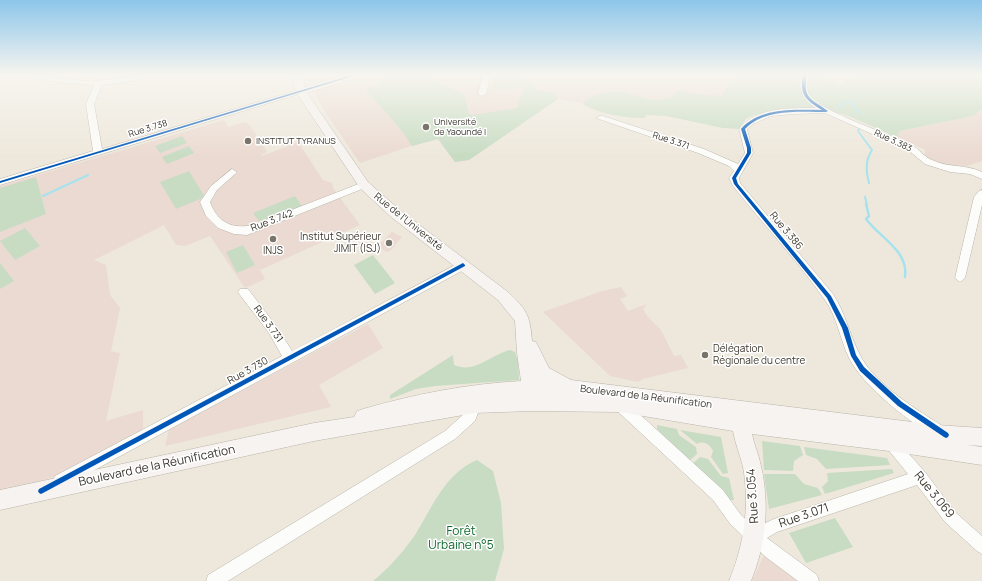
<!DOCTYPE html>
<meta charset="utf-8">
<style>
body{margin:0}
canvas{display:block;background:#eee8dc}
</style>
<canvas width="982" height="581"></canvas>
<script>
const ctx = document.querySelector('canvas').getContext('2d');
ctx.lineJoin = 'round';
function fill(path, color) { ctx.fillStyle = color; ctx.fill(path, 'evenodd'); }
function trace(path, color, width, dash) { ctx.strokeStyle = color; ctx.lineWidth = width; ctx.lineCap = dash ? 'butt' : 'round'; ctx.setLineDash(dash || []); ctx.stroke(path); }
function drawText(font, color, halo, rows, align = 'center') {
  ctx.font = font + ' Manrope,sans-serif'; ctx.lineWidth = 3; ctx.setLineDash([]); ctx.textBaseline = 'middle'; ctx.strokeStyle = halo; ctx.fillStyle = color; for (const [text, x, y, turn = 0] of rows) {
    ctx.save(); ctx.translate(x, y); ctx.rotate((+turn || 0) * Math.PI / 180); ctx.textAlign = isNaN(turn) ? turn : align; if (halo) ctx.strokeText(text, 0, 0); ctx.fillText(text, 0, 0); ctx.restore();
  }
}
fill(new Path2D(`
 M305,75H852L846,79L736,113L639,114L558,99L469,160L455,162L438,139L411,146L360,163L325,112L314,92L317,91L315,87L306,79Z
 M982,109V161L967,166L943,165L926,157L924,154L926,150L898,138L899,131L973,116Z
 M224,120L228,127L245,122L250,125L267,152L261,155L262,156L298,142L323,180L332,183L333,188L360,225L260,270L265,279L245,288L210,236L185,246L176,245L164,225L94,260L106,265L110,295L120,308L111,351L120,353L106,421L143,410V432L60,475L0,493V186Z
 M392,232L402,237L391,250L387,252L377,247Z
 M621,287L627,296L620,299L628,311L647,304L643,309L647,316L661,330L674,356L681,355L688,368L643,379L638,382L610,376L543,312L602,291Z
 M368,324L383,348L319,385L331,407L165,446L169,429Z
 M765,553L803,581H752Z`), '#ebdad1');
fill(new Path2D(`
 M376,75H434L438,83L464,94L469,114L472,115L517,108L520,98L525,89L514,86L512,89H493L495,75H522L537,90L554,93L558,99L469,160L455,162L438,139L412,146C399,124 381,108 365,89L382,84Z
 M736,75H815L841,84L855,75H982V109L973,116L899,131L898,138C850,117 827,100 773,113C765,114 756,114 749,117C744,119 743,125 739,129L723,128L666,116L646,115L645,118C628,119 596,113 583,104C587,95 614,90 623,92C637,95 652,103 666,99C672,98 674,93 679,90L695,94L721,96Z
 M182,136L187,143L160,153L155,146Z
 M189,146L194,153L167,164L162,157Z
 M189,171L205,197L176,209L160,182Z
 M36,177L46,214L0,232V188Z
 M295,196L302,206L261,224L253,213Z
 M25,228L40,246L15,260L0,241Z
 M243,245L255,265L237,273L226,252Z
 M373,255L395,283L375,294L354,265Z
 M0,263L14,281L0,289Z
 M510,350L515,352L518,362L519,380L435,386L416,389L390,399V395L453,355L454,365C475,374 490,355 510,350Z
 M657,425L677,429L679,435L696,447L697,454L689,461L657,429Z
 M680,430L721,437L728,473L723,474L711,457L713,451C710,445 704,440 697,444Z
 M762,441L800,446L803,455L794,461L793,471L764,470Z
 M804,447L887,458L890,465L826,469L817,459L806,455Z
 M700,457L708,459L721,476L729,478L734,500H730L692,464Z
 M477,460L493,471L501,503L504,549L495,581H373C388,569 404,551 415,535C432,508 445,473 477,460Z
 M892,469L894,473L825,494L822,487L828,481L827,473Z
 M764,474H795L804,484L818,488L822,495L769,509Z
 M835,518L853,547L806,563L789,533Z`), '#c8dcc3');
trace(new Path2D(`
 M839,107L850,100L860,114
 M861,126L858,131L872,150C865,161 866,171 869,183
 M43,196L88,175
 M865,197L867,205`), '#a6e2ee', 2);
trace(new Path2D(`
 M866,204L869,216L866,219C880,238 909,251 905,277`), '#a6e2ee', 2.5);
const street = new Path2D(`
 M23,75C45,75 67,80 89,81C110,81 130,75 151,75L132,81L102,85L94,104L102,149L298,90L305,92L0,185V179L93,151L86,104L94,85L57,82L27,77Z
 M483,75H491L486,94L482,96L478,94Z
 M801,75H809C807,82 806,90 810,96C824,113 890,134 912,145C919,149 924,157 932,160C948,168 966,164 982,172V179L970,174L950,172L925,164L908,150L825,113L793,114L771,116L753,124L747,129L753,153L739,178L740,183L751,196L833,294C845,312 849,333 859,353C874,385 918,410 947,429L949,433L947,437L942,439C914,428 862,385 849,358C840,339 837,317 825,300C797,260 763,224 733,186L729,178L734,171L729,166L698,153L596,118L600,116H603L704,149L738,164L745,153L739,129C756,107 791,108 816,108C803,100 798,91 801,75Z
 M232,169L237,172L235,174L217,190L210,202C218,225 237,231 258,223L361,183L364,182L369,185L367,187L247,235L234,234L218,228L206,216L200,202L211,186Z
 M982,190V205L965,278L960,282L955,278L974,197L979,191Z
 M463,261L467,262L468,265L467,268L65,486L60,488L55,486L53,481L55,476L282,356L269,333L240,295L238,292L240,289H248L277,327L292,351Z
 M619,398L624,400L723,490L741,515L755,528L774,519L908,474L882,442L884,437L889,436L894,437L925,472L955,512L982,536V554L977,551L945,522L917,485L777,532L767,538L817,575L819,581H798L767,558L731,525L713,500L614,408L613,404L614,400Z
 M475,399L480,401L481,405L475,421L455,439L228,581H206L208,575L445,431L465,413L470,401Z`);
const secondary = new Path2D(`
 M291,75H301L305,87L345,75H360L359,77L307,93L368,182L401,211L508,292C527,310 530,315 532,341L536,342L549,368L571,380L937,425L982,428V446L967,445L982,447V465L889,451L752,434C754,445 759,455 761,466C770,505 766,545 751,581H729C744,545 750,506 743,467C740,455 735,443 733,431L619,412L531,411L475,413L314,441L0,510V490L314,423L354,417L357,411L363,409C415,394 467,384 521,381L517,353L515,321L498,300L391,217L360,188L296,92Z`);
trace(street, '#b9b4aa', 1);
trace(secondary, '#b9b4aa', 1);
fill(street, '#fcfcfa');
fill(secondary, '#f7f3f1');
fill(new Path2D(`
 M352,75H357L0,183V181Z
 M803,75H807C802,99 812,99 828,111L826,112C803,112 771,109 752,123C749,125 747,127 745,129L751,148V153L736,178L738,184L831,296L848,328L856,355L864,367L902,402L948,433L949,435L948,437L946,438L944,437L898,406L860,371L851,356L842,328L827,298L734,184L732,178L747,153V148L741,129C761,107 794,110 822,110C806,100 799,95 803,75Z
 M463,263L465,265V266L43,493L41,494L39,493L38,491L39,489Z`), '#0057b8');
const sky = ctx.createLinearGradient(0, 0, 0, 156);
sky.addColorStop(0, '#8dc6ea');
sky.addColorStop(0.48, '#f7f5ef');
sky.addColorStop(1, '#f7f5ef00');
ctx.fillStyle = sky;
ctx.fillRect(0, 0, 982, 156);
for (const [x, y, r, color] of [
 [426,127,4,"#7a756b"],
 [248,141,4,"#7a756b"],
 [273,239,4,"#7a756b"],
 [389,243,4,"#7a756b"],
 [705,355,4,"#7a756b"]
]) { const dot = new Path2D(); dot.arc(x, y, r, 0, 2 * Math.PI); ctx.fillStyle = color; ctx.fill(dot); trace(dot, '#fff', 1.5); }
drawText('9px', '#3b372e', '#fff', [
 ["Université",434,122],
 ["de Yaoundé I",434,132],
 ["INSTITUT TYRANUS",256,141]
], 'left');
drawText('9px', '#3b372e', '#fff', [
 ["Rue 3.738",148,129,-17],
 ["Rue 3.371",671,141,18],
 ["Rue 3.383",893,141,25]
]);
drawText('10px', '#3b372e', '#fff', [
 ["Rue 3.742",272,221,-21],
 ["Rue de l'Université",408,222,39],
 ["Rue 3.386",786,231,50],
 ["Rue 3.731",268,324,54],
 ["Rue 3.730",248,371,-29],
 ["Boulevard de la Réunification",646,397,7]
]);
drawText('10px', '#3b372e', '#fff', [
 ["Institut Supérieur",381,237],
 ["JIMIT (ISJ)",381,249],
 ["INJS",273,251,"center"],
 ["Délégation",713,349,"left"],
 ["Régionale du centre",713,361,"left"]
], 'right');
drawText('12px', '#3b372e', '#fff', [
 ["Boulevard de la Réunification",157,466,-12],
 ["Rue 3.069",934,495,51],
 ["Rue 3.054",753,496,-94],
 ["Rue 3.071",804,516,-19]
]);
drawText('12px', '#0e672d', '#fff', [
 ["Forêt",461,532],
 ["Urbaine n°5",461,546]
]);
</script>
